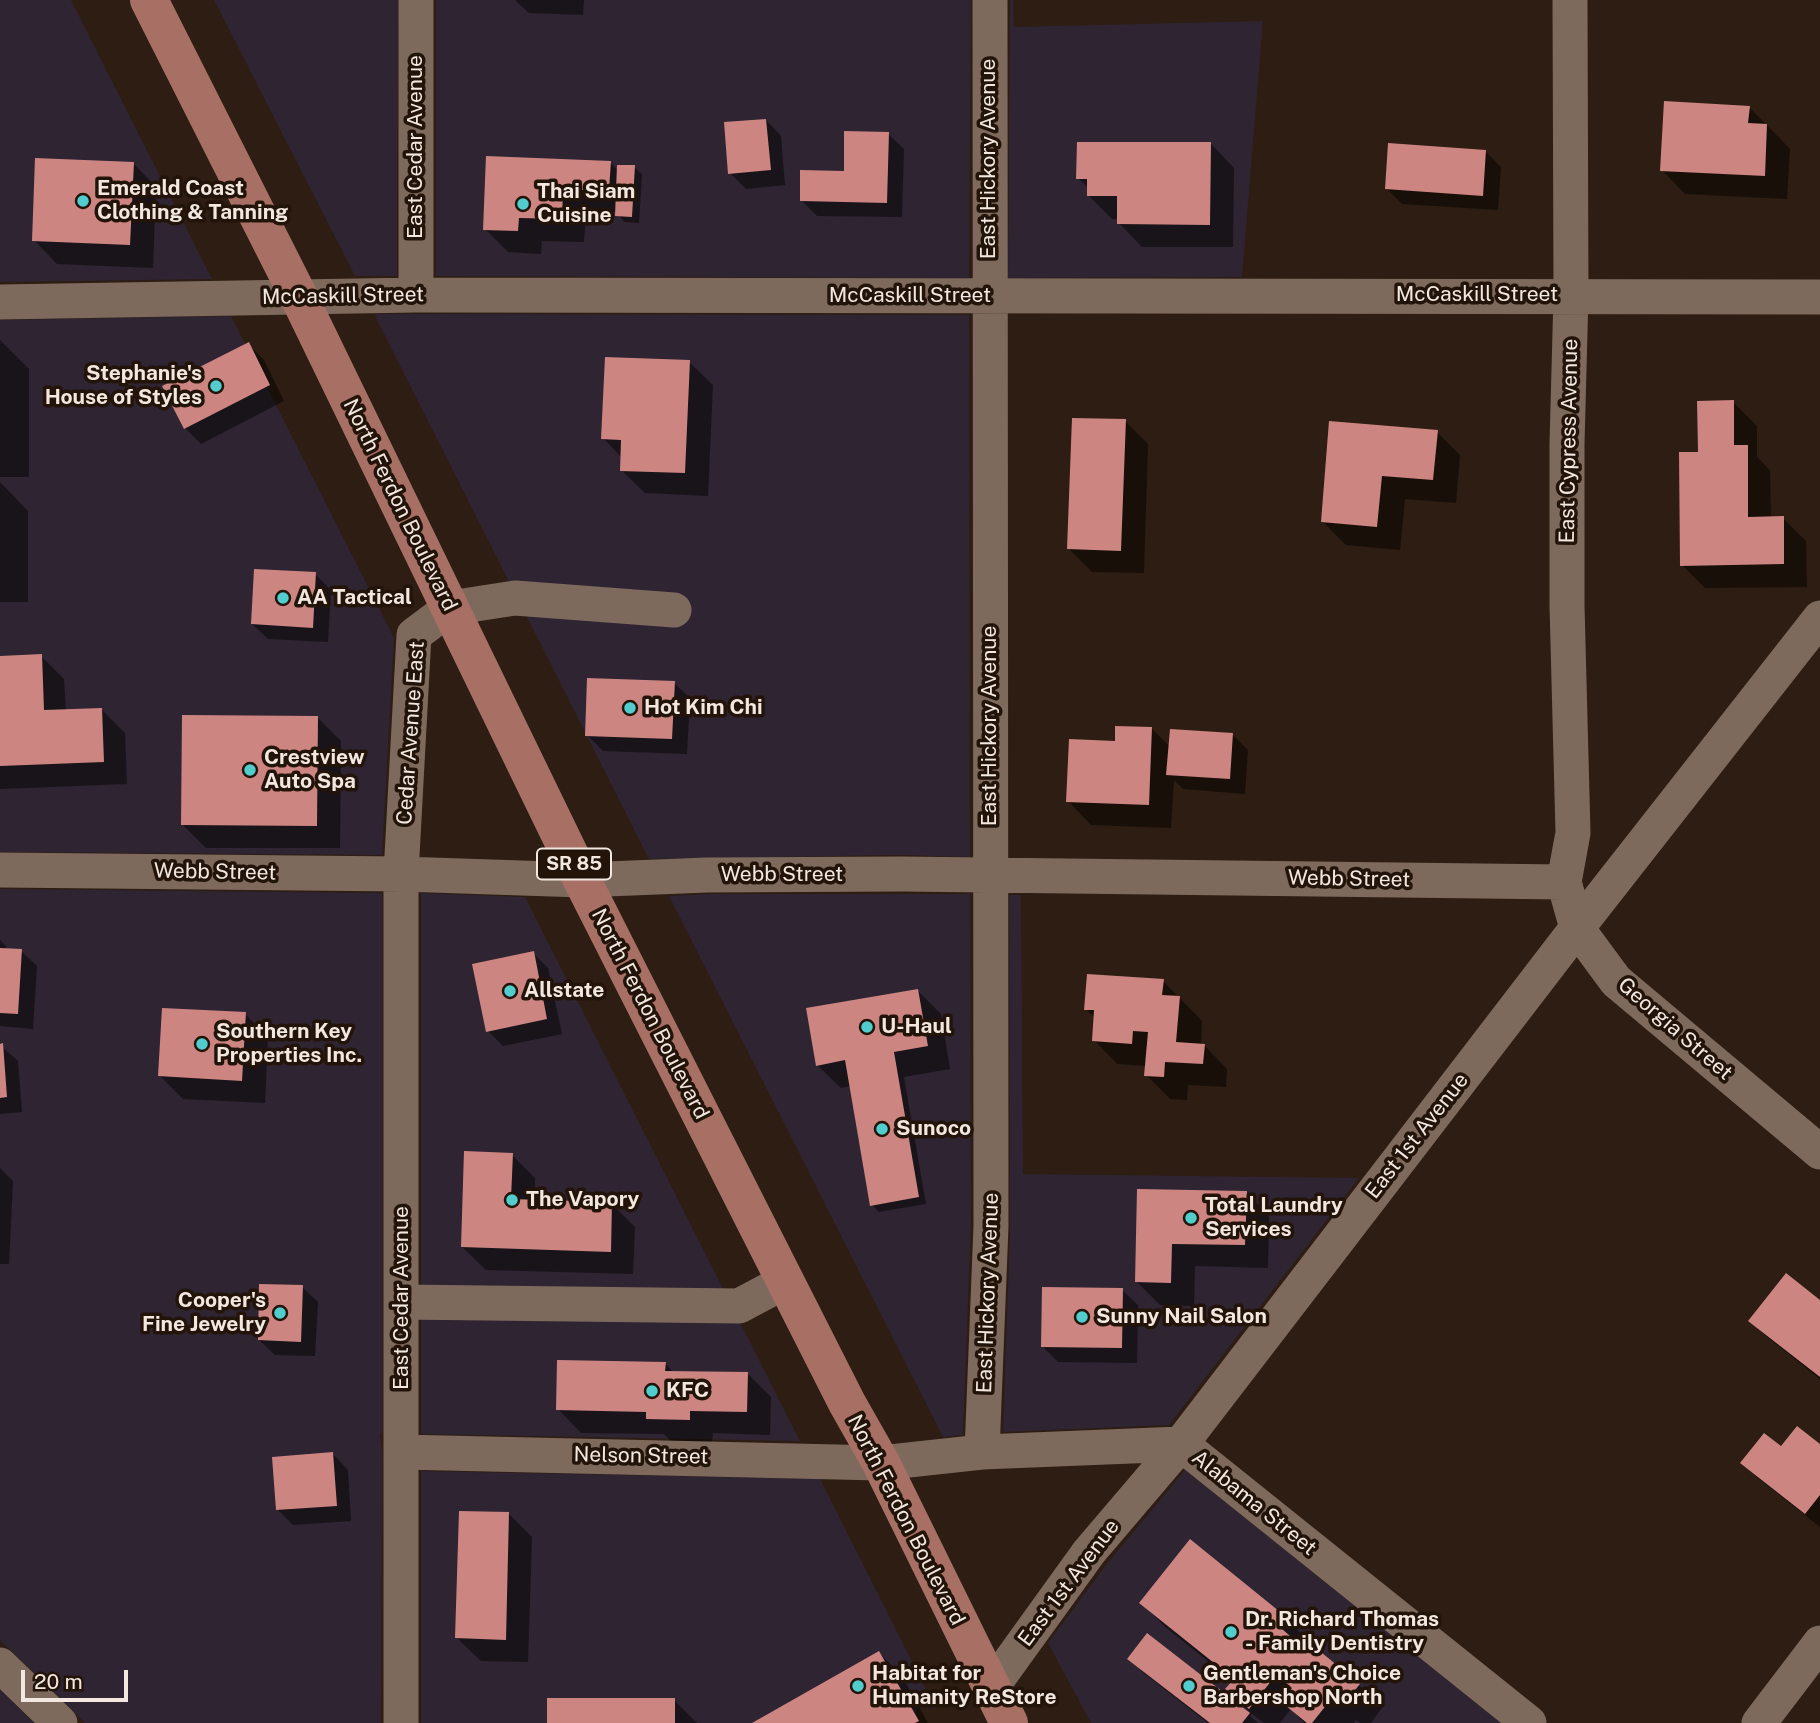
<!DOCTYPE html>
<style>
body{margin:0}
#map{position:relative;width:1820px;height:1723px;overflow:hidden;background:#2d1d12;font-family:"Public Sans",sans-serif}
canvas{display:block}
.scale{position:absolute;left:21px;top:1670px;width:107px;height:32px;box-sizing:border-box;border:4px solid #f3e8e0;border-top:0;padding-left:9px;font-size:21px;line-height:24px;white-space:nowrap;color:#f3e8e0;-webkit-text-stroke:5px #231409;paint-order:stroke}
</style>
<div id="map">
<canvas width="1820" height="1723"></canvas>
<div class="scale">20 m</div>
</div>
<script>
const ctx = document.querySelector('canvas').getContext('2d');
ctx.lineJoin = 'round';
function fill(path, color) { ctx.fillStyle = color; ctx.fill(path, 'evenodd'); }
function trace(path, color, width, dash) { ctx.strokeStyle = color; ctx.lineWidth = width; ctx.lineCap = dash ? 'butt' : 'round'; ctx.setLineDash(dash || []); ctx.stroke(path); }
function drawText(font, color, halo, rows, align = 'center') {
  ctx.font = font + ' "Public Sans",sans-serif'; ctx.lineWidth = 7; ctx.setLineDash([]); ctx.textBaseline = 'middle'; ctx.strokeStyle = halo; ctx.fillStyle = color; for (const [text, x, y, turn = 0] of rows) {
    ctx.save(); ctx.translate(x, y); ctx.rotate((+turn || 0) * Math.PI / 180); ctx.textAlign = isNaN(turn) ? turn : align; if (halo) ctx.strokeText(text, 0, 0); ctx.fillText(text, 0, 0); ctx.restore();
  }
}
fill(new Path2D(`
 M0,0H71L212,279L0,282Z
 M214,0H398L397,276H355Z
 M436,0H971L969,278L436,276Z
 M1010,0H1013L1014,27L1263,21L1242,277L1008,278Z
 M374,314L969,315L970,857L899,855L649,859Z
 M231,316L394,638L382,855L0,852V320Z
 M0,889L382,893V1433L380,1434L382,1451L381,1723H85L0,1640Z
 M421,893L525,897L800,1441L421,1434Z
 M710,894H970L971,1223L963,1435L943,1437L669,896Z
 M1009,895H1021L1023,1174L1359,1178L1169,1425L1003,1432L1010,1229Z
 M1185,1470L1501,1723H1091L1048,1643L1106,1565Z
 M421,1471L820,1479L936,1709L920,1706L907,1723H421Z
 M0,1690L34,1723H0Z`), '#2f2432');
fill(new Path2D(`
 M515,0H584L583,15L529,13Z
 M1749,107L1790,149L1787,199L1685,194L1662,170Z
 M766,120L781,136L785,185L746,189L730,173Z
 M888,134L904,149L902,217L817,216L801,200L845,172Z
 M1211,144L1234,168L1233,247H1142L1119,223V219H1112L1089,196V189L1078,178Z
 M1485,151L1501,167L1498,210L1402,204L1387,189Z
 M133,163L156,187L153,268L57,264L34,240Z
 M610,163L619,171L634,167L642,174L639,223L624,222L617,212H586L584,242L542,241L541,254L508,252L485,229Z
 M0,340L29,369V477H0Z
 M248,344L264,360L284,401L201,444L185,428Z
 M689,362L713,385L708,496L645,493L621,470L622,458L603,438Z
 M1733,402L1757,426V457L1770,470L1771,518H1783L1806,541L1807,587L1705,588L1682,565Z
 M1125,421L1148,444L1144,573L1092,572L1069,549Z
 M1437,432L1460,455L1456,503L1405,499L1400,550L1346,545L1323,522Z
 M0,482L28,511V602H0Z
 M315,574L331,590L328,642L268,639L252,624Z
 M41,656L64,679L66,711L102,710L125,733L127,784L0,789V658Z
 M674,683L690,698L687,754L603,751L587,735Z
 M317,717L341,741L340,848H206L183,825Z
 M1152,729L1170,747L1233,735L1248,750L1245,794L1183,789L1174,780L1171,828L1091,825L1068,801L1116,743Z
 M0,940L6,946L5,950L21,951L37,966L33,1029L0,1026Z
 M533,953L548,968L562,1034L503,1046L488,1031Z
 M1163,981L1202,1021L1201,1045H1204L1227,1069L1226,1087L1188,1085L1187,1100L1170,1099L1146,1075L1147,1066L1117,1064L1094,1040L1095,1018L1086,1009Z
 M918,991L941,1014L950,1069L904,1077L926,1204L879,1212L872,1205L851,1086L841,1088L817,1065Z
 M245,1014L268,1037L265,1103L183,1099L159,1075Z
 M0,1045L18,1061L22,1112L0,1114Z
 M512,1155L535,1178V1201L612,1204L635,1227L633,1274L486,1270L462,1247Z
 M0,1168L13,1181L9,1264H0Z
 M1139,1191L1246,1193L1269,1216L1268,1268L1195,1266L1194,1306L1160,1305L1136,1281Z
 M302,1287L318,1302L315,1356L275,1355L259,1340Z
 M1122,1290L1138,1305L1137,1363L1058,1362L1042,1346Z
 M1820,1302V1379L1766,1336L1750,1321Z
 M665,1363L674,1373L748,1374L771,1397L770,1435L713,1433L712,1442L671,1441L664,1434L581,1433L558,1409Z
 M1820,1447V1527L1758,1478L1742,1463L1781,1449Z
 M333,1454L348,1470L351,1521L293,1525L277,1509Z
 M509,1514L532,1537L528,1662L481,1661L457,1638Z
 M1190,1541L1289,1621L1312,1645L1311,1646L1359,1685L1382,1708L1371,1723H1360L1356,1720L1354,1723H1304L1291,1709L1280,1723H1264L1252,1714L1250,1716L1258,1723H1208L1145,1674L1130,1659L1249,1714L1250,1712L1227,1689L1234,1682L1164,1626L1141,1602Z
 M879,1653L902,1676L928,1723H756Z
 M674,1700L697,1723H549Z`), '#0007');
fill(new Path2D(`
 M1664,101L1750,106L1748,123L1767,124L1765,176L1660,171Z
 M766,119L771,170L728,174L724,122Z
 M844,131L889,132L887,203L800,201V170L844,171Z
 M1077,142H1211L1210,225L1117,224V196H1087V179H1076Z
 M1388,143L1486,150L1483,196L1385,189Z
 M486,156L611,161L609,190H563L562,219L519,218L518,231L483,230Z
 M35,158L134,162L130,245L32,241Z
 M617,165H635L632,217L615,216Z
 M249,342L270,385L184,429L162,386Z
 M605,357L690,360L685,473L620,471L621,440L601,439Z
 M1734,400V445H1748V517L1784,516V564L1680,566L1679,452H1698L1697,401Z
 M1072,418L1126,419L1121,551L1067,549Z
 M1329,421L1438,430L1433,480L1382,476L1377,527L1321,522Z
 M254,569L316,572L313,628L251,624Z
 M42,654L44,710L102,708L104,762L0,766V656Z
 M587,678L675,681L672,739L585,736Z
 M182,715L318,716L317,826L181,825Z
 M1115,726L1152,727L1149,805L1066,802L1069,739L1115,741Z
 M1170,729L1233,733L1230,779L1166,775Z
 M0,948L22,949L18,1014L0,1013Z
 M534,951L547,1019L486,1032L472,964Z
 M1087,974L1164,979L1162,995L1180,996L1176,1042L1205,1044L1203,1064L1165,1062L1164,1077L1144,1076L1148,1032L1133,1031L1132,1044L1092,1041L1094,1010H1084Z
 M918,989L928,1046L894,1052L919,1197L870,1206L845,1060L816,1066L806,1008Z
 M162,1008L246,1012L242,1081L158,1076Z
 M3,1043L7,1097L0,1098V1044Z
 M464,1151L513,1153L511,1199L612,1202L611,1252L461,1247Z
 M1137,1189L1247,1191L1245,1245L1172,1244L1171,1283L1135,1282Z
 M1786,1273L1820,1300V1377L1748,1321Z
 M259,1284L303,1285L301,1342L258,1340Z
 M1042,1287L1123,1288L1122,1348L1041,1347Z
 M557,1360L666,1362L665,1371L748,1372L747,1412L690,1411V1420L646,1419V1412L556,1410Z
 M1797,1426L1820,1444V1495L1805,1514L1740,1463L1764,1433L1781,1446Z
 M333,1452L337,1506L276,1510L272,1457Z
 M459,1511L509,1512L506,1640L455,1638Z
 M1190,1539L1290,1620L1282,1629L1296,1641L1300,1635L1360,1684L1342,1706L1332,1698L1312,1723H1307L1281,1702L1292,1688L1276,1675L1249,1709L1225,1689L1234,1679L1139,1603Z
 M1147,1633L1250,1713L1242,1723H1210L1127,1659Z
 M879,1651L919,1721L915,1723H752Z
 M547,1698H675V1723H547Z`), '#cd8582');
trace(new Path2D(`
 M1570,0L1571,295L1567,444V605L1573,833L1564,882L1577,928L1616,981L1820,1152
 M416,295V0
 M0,302L416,295L1820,297
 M0,870L401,874L582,880L707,875L902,874L1564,882
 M402,1302L739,1306L786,1281
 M401,1452L881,1463L982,1452L1181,1444L1529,1723
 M982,1452L991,1226L990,0
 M0,1665L60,1723
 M991,1688L1089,1552L1181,1444L1577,928L1820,618
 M401,1723V874L414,635L450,608L515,598L674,610
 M1759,1723L1820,1643`), '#7d6a5d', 35);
trace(new Path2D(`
 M149,0L298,295L582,880L847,1403L881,1463L1009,1723`), '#a87064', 38);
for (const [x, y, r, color] of [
 [83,201,7,"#52cdcd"],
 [523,204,7,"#52cdcd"],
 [216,386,7,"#52cdcd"],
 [283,598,7,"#52cdcd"],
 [630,708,7,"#52cdcd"],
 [250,770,7,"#52cdcd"],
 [510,991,7,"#52cdcd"],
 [867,1027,7,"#52cdcd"],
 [202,1044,7,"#52cdcd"],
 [882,1129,7,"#52cdcd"],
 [512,1200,7,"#52cdcd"],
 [1191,1218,7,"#52cdcd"],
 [280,1313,7,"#52cdcd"],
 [1082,1317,7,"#52cdcd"],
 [652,1391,7,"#52cdcd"],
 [1231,1632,7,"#52cdcd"],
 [858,1686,7,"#52cdcd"],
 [1189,1686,7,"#52cdcd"]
]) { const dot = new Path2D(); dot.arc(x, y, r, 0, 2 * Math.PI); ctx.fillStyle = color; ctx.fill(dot); trace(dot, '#231409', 2.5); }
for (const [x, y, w] of [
 [574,864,74]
]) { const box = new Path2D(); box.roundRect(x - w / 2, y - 15.5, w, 31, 5); ctx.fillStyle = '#231409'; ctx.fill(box); trace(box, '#f3e8e0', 2); }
drawText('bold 19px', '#f3e8e0', null, [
 ["SR 85",574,864]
]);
drawText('21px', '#f3e8e0', '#231409', [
 ["East Cedar Avenue",416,147,-90],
 ["East Hickory Avenue",989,159,-90],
 ["McCaskill Street",1477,295],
 ["McCaskill Street",343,296,-1],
 ["McCaskill Street",910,296],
 ["East Cypress Avenue",1569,441,-89],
 ["North Ferdon Boulevard",400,505,64],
 ["East Hickory Avenue",990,726,-90],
 ["Cedar Avenue East",411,733,-86],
 ["Webb Street",215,872,1],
 ["Webb Street",782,875],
 ["Webb Street",1349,879,1],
 ["North Ferdon Boulevard",650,1014,63],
 ["Georgia Street",1675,1029,41],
 ["East 1st Avenue",1417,1136,-52],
 ["East Hickory Avenue",988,1293,-88],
 ["East Cedar Avenue",402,1298,-90],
 ["Nelson Street",641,1456,1],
 ["Alabama Street",1254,1503,39],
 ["North Ferdon Boulevard",906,1520,63],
 ["East 1st Avenue",1069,1583,-53]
]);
drawText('bold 21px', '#f3e8e0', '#231409', [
 ["Emerald Coast",97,189],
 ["Clothing & Tanning",97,213],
 ["Thai Siam",537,192],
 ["Cuisine",537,216],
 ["Stephanie's",202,374,"right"],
 ["House of Styles",202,398,"right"],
 ["AA Tactical",297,598],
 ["Hot Kim Chi",644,708],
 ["Crestview",264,758],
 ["Auto Spa",264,782],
 ["Allstate",524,991],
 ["U-Haul",881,1027],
 ["Southern Key",216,1032],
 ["Properties Inc.",216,1056],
 ["Sunoco",896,1129],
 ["The Vapory",526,1200],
 ["Total Laundry",1205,1206],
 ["Services",1205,1230],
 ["Cooper's",266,1301,"right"],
 ["Fine Jewelry",266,1325,"right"],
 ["Sunny Nail Salon",1096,1317],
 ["KFC",666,1391],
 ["Dr. Richard Thomas",1245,1620],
 ["- Family Dentistry",1245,1644],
 ["Habitat for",872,1674],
 ["Humanity ReStore",872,1698],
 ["Gentleman's Choice",1203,1674],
 ["Barbershop North",1203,1698]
], 'left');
</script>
